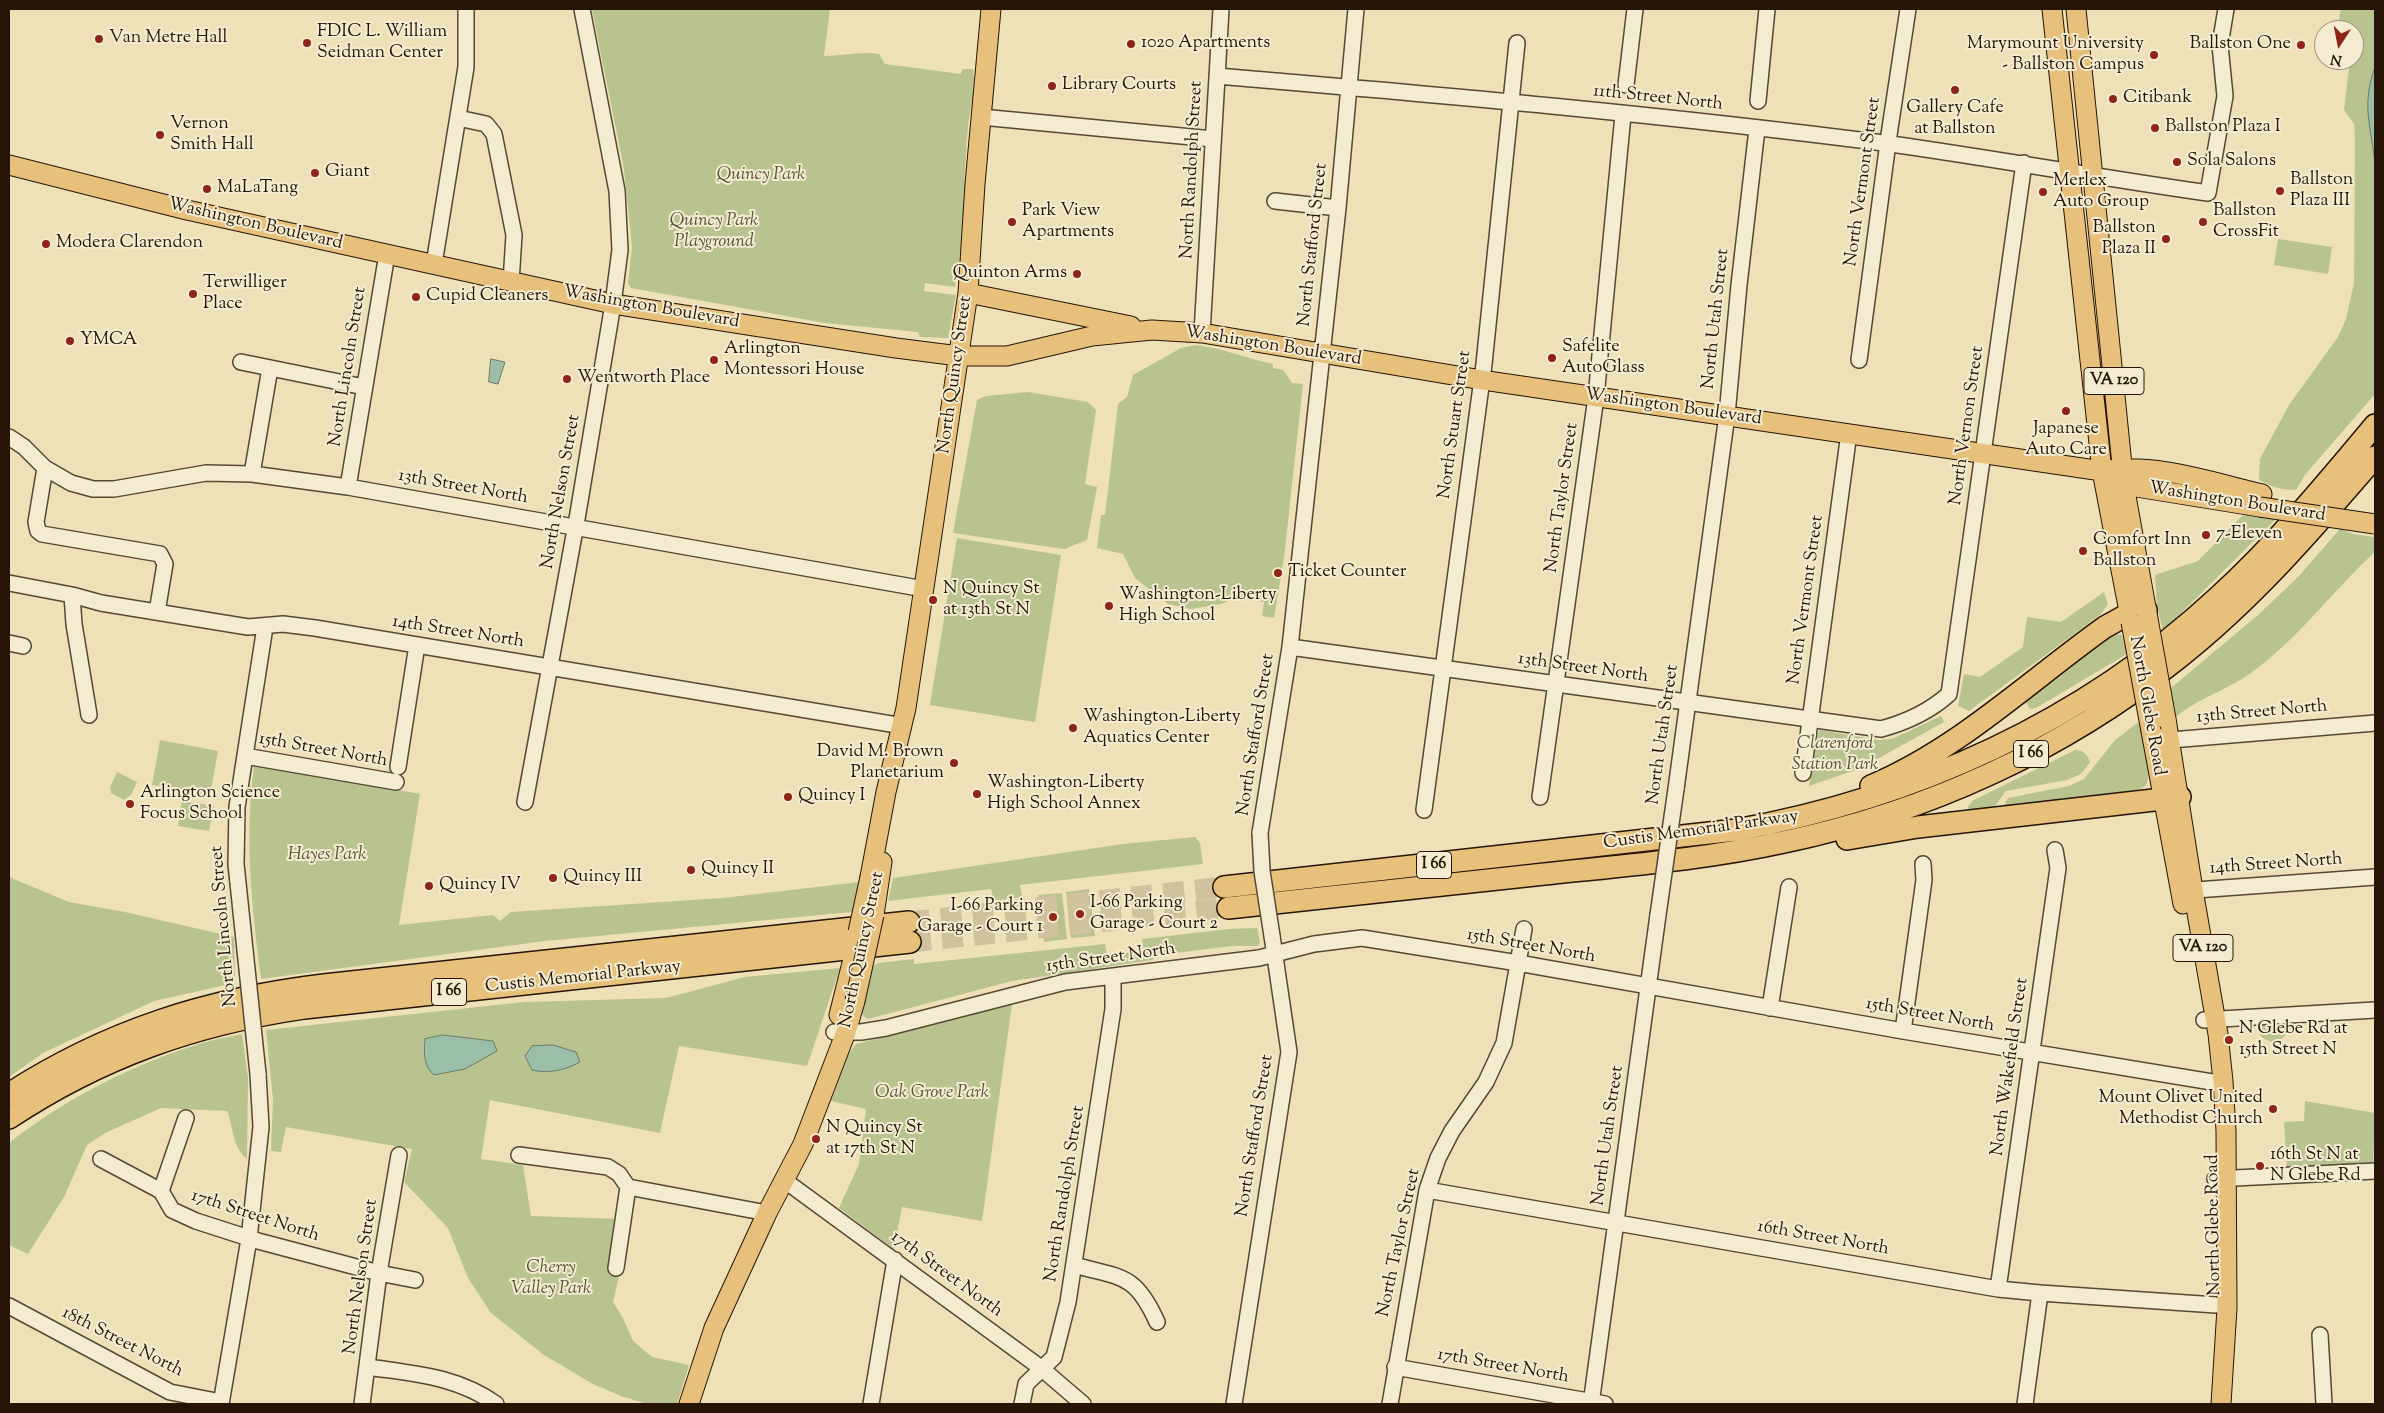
<!DOCTYPE html>
<style>
body{margin:0}
#map{position:relative;width:2384px;height:1413px;overflow:hidden;background:#eee1b8;font-family:"Sorts Mill Goudy",serif}
canvas{display:block}
.frame{position:absolute;inset:0;border:10px solid #261407;pointer-events:none}
.north{position:absolute;left:2314px;top:20px;width:50px;height:50px;box-sizing:border-box;background:#f4ecd1;border:1px solid #a29680;border-radius:50%;rotate:191deg;font-size:14px;font-weight:700;line-height:20px;text-align:center;color:#261407}
.north::after{content:'';display:block;margin:auto;width:18px;height:22px;background:#8f2418;clip-path:polygon(50% 0,100% 100%,50% 72%,0 100%)}
</style>
<div id="map">
<canvas width="2384" height="1413"></canvas>
<div class="frame"></div>
<div class="north">N</div>
</div>
<script>
const ctx = document.querySelector('canvas').getContext('2d');
ctx.lineJoin = 'round';
function fill(path, color) { ctx.fillStyle = color; ctx.fill(path, 'evenodd'); }
function trace(path, color, width, dash) { ctx.strokeStyle = color; ctx.lineWidth = width; ctx.lineCap = dash ? 'butt' : 'round'; ctx.setLineDash(dash || []); ctx.stroke(path); }
function drawText(font, color, halo, rows, align = 'center') {
  ctx.font = font + ' "Sorts Mill Goudy",serif'; ctx.lineWidth = 4; ctx.setLineDash([]); ctx.textBaseline = 'middle'; ctx.strokeStyle = halo; ctx.fillStyle = color; for (const [text, x, y, turn = 0] of rows) {
    ctx.save(); ctx.translate(x, y); ctx.rotate((+turn || 0) * Math.PI / 180); ctx.textAlign = isNaN(turn) ? turn : align; if (halo) ctx.strokeText(text, 0, 0); ctx.fillText(text, 0, 0); ctx.restore();
  }
}
fill(new Path2D(`
 M592,9H830L824,56C843,56 860,51 879,54L885,64L961,74L962,69H973C976,87 970,108 968,126C963,180 965,234 955,287L925,283L924,291L956,295L948,338L920,337L918,332L825,323L631,288L628,284L632,247L624,169Z
 M2341,9H2375V394L2304,476L2296,490C2281,490 2272,487 2259,480L2260,459L2289,405L2338,337L2346,319L2354,283L2355,140L2354,124L2344,110L2350,60H2354V30H2344L2339,18Z
 M2278,239L2332,247L2328,274L2274,265Z
 M1195,345C1223,348 1245,358 1273,364V368L1283,370L1292,383L1303,384L1284,558L1274,618L1262,616L1264,602L1236,598L1221,604L1191,609L1168,604L1135,578L1123,554L1097,548L1101,515H1105L1118,404L1127,397L1133,375L1181,348Z
 M1028,392L1088,402L1096,410L1085,484L1097,487L1087,540L1064,549L953,533L977,400L986,396Z
 M2245,513L2275,520L2163,631L2157,607L2155,575L2198,561Z
 M2340,529L2353,534L2374,537L2375,552C2332,591 2297,641 2248,675C2225,691 2196,699 2175,718L2171,688L2258,615L2298,577Z
 M957,538L1061,555L1035,722L930,705Z
 M2104,592L2108,604L2100,615L1969,711L1958,706L1964,674L1980,677L2023,647L2027,617L2061,622Z
 M2115,634L2122,635L2127,654L2036,708L2030,709L2024,699Z
 M1941,716L1944,722L1861,768L1809,786L1817,735L1820,730L1878,740L1892,739Z
 M2140,721C2142,734 2153,775 2146,785C2136,798 2024,807 2002,809L2008,798L2069,786L2084,779L2115,740Z
 M160,740L218,751L210,795L152,785Z
 M2075,750C2084,750 2087,754 2090,762L2081,774L2067,780L2006,791L1992,810L1969,813L1968,807L1972,801Z
 M257,764L420,794L399,925L493,915L500,921L511,912L723,898L859,882L852,912L545,941L261,979C252,908 244,838 254,767Z
 M117,772L137,782L131,795L124,800L111,793L110,787Z
 M182,801L214,806L209,831L178,826Z
 M1195,837L1200,843L1203,864L1020,885L1022,897L994,901L991,889L888,901L893,878L1123,844Z
 M9,877L69,902L125,912L234,937L235,983L154,1001L43,1053L9,1077Z
 M1089,889L1095,936L1071,938L1066,892Z
 M1062,893L1067,939L1044,942L1038,895Z
 M1257,928L1260,942L1258,946H1232L1159,955L1152,960L1012,981L872,1018L867,1019L860,1012L869,971L873,966L878,963L914,959V964L1105,944L1107,955L1144,951L1142,939L1229,929Z
 M840,968L807,1066L679,1046L660,1133L490,1100L481,1159L523,1165L531,1216L620,1219V1272L613,1302L623,1318L633,1341L652,1357L689,1365L677,1404H647L621,1396L593,1384L544,1355L491,1313L468,1278L448,1228L404,1182L412,1149L286,1127L281,1152L271,1151L273,1099L266,1030L524,1002L666,998L745,977Z
 M1012,1004L982,1221L902,1207L894,1249L839,1208L859,1164L866,1109L831,1101L849,1053L856,1044Z
 M2292,1021L2289,1032L2278,1042C2265,1042 2258,1036 2256,1024Z
 M242,1034L248,1078L247,1159C232,1147 234,1128 227,1111L161,1108L105,1133L87,1145L64,1197L28,1254L9,1245V1143C59,1103 129,1066 190,1047C206,1041 224,1038 242,1034Z
 M2305,1101L2375,1113L2373,1165L2287,1168L2284,1122L2304,1121Z`), '#b9c38f');
const water = new Path2D(`
 M2375,67V164C2371,125 2361,106 2375,67Z
 M491,359L505,362L498,384L489,382Z
 M443,1035L493,1041L497,1051L465,1069L434,1075C423,1065 424,1053 425,1039Z
 M553,1045L576,1052L580,1062C566,1070 548,1074 532,1070L525,1056L532,1046Z`);
fill(water, '#9bbea8');
trace(water, '#6c7a68', 1);
trace(new Path2D(`
 M909,922L1224,887
 M910,942L1228,908`), '#d0c29d', 21, [21, 11]);
const minor = new Path2D(`
 M1217,76C1442,95 1667,115 1891,144C1997,159 2102,178 2208,193L2225,96L2220,45L2226,9
 M1626,85L1635,9
 M1758,101L1767,9
 M981,117L1213,139
 M458,118L486,124L494,134L514,235L511,282
 M1275,201L1338,208
 M434,264L466,67V9
 M1202,333L1221,9
 M1859,360L1889,135L1908,9
 M241,362L364,387
 M9,437L24,447L45,468L71,483L93,489H114L206,473L252,474L348,487L924,589
 M45,468L36,522L38,531L42,534L160,554L165,564L157,612
 M252,474L270,368
 M348,487L387,254
 M9,583L72,595L101,603L248,627L283,624L315,628L903,726
 M72,595L74,624L89,715
 M9,643L23,646
 M1290,647L1881,729C1907,722 1929,712 1949,694L2024,163
 M2159,741L2375,723
 M245,756L396,782
 M398,767L417,645
 M1803,773L1849,433
 M1676,789L1727,415L1739,285L1757,129
 M1540,797L1596,397L1623,115
 M525,802L577,519L613,304L620,250L617,191L582,9
 M1424,810L1484,364L1517,43
 M1260,833L1290,647L1338,208L1356,9
 M2182,891L2375,877
 M245,950L236,864L237,807L265,627
 M1770,1008L1789,887
 M2204,1020L2375,1010
 M1903,1031L1924,880L1923,864
 M834,1032H861L886,1028L1065,982L1259,958L1314,944L1362,938L1518,963L1903,1031L2212,1082L2223,1081
 M519,1155L608,1167L619,1174L628,1187L767,1213
 M101,1159L161,1191L172,1210L196,1221L258,1241L379,1273L415,1280
 M2215,1179L2375,1171
 M784,1180L1041,1368L1083,1404
 M1427,1190L1998,1289L2040,1293L2216,1305
 M161,1191L186,1118
 M1074,1265C1121,1278 1135,1273 1157,1322
 M616,1268L628,1187
 M1998,1289L2058,868L2055,850
 M9,1306L170,1392L221,1402
 M2320,1335L2324,1404
 M368,1367C415,1374 456,1376 496,1404
 M1395,1367L1605,1404
 M221,1404L249,1239L261,1127L258,1074
 M362,1404L379,1273L399,1155
 M871,1404L895,1260
 M1022,1404L1026,1384L1054,1357L1068,1302L1113,1009V976
 M1234,1404L1289,1052L1272,936
 M1390,1404L1427,1190L1438,1158L1452,1131L1486,1082L1504,1043L1524,929
 M1591,1404L1658,915
 M2025,1404L2040,1293`);
const major = new Path2D(`
 M2052,9L2102,471L2131,622
 M2076,9L2124,485L2147,613
 M9,165L187,210L613,304L896,348L959,356H1007L1092,336L1152,330L1202,333L1482,380L2102,471C2154,462 2211,482 2262,494
 M968,293L1131,326
 M2116,480L2124,485L2260,507
 M2166,719L2193,890L2218,1034L2223,1081L2226,1131L2227,1308L2221,1404
 M2151,731L2183,904
 M870,877L886,792L906,708L968,293L975,184L991,9
 M874,915L882,862
 M839,1015L854,955
 M689,1404L714,1328L767,1213L803,1144L846,1032L855,1001`);
const highway = new Path2D(`
 M1871,786C1959,749 2029,681 2105,627L2123,617L2146,610
 M1847,839L1918,827L2180,797
 M1224,887L1736,830C1915,798 2083,722 2217,598C2275,545 2325,485 2375,425
 M1228,908C1330,897 1432,886 1535,875C1618,866 1702,860 1784,842C1927,812 2063,750 2177,659C2252,600 2313,529 2375,457
 M9,1094C108,1030 208,999 324,985L909,922
 M9,1118C101,1057 195,1024 304,1008L910,942`);
trace(minor, '#584733', 18);
trace(major, '#261407', 21);
trace(highway, '#261407', 24);
trace(minor, '#f4ecd1', 15);
trace(major, '#e7c07c', 19);
trace(highway, '#e7c07c', 21);
const minorBridge = new Path2D(`
 M1260,833L1262,871L1272,936
 M1658,915L1676,789
 M245,950L258,1074`);
const majorBridge = new Path2D(`
 M2260,507L2375,524
 M2147,613L2166,719
 M2131,622L2151,731
 M858,932L870,877
 M855,1001L874,915`);
trace(minorBridge, '#584733', 18, []);
trace(majorBridge, '#261407', 21, []);
trace(minorBridge, '#f4ecd1', 15);
trace(majorBridge, '#e7c07c', 19);
for (const [x, y, r, color] of [
 [99,39,5,"#8f2418"],
 [307,43,5,"#8f2418"],
 [1131,44,5,"#8f2418"],
 [2301,45,5,"#8f2418"],
 [2154,55,5,"#8f2418"],
 [1052,86,5,"#8f2418"],
 [1955,90,5,"#8f2418"],
 [2113,99,5,"#8f2418"],
 [2155,128,5,"#8f2418"],
 [160,135,5,"#8f2418"],
 [2177,162,5,"#8f2418"],
 [315,173,5,"#8f2418"],
 [207,189,5,"#8f2418"],
 [2280,191,5,"#8f2418"],
 [2043,192,5,"#8f2418"],
 [1012,222,5,"#8f2418"],
 [2203,222,5,"#8f2418"],
 [2166,239,5,"#8f2418"],
 [46,244,5,"#8f2418"],
 [1077,274,5,"#8f2418"],
 [193,294,5,"#8f2418"],
 [416,297,5,"#8f2418"],
 [70,341,5,"#8f2418"],
 [1552,358,5,"#8f2418"],
 [714,360,5,"#8f2418"],
 [567,379,5,"#8f2418"],
 [2066,411,5,"#8f2418"],
 [2206,535,5,"#8f2418"],
 [2083,551,5,"#8f2418"],
 [1278,573,5,"#8f2418"],
 [933,600,5,"#8f2418"],
 [1109,606,5,"#8f2418"],
 [1073,728,5,"#8f2418"],
 [954,763,5,"#8f2418"],
 [977,794,5,"#8f2418"],
 [788,797,5,"#8f2418"],
 [130,804,5,"#8f2418"],
 [691,870,5,"#8f2418"],
 [553,878,5,"#8f2418"],
 [429,886,5,"#8f2418"],
 [1080,914,5,"#8f2418"],
 [1053,917,5,"#8f2418"],
 [2229,1040,5,"#8f2418"],
 [2273,1109,5,"#8f2418"],
 [816,1139,5,"#8f2418"],
 [2260,1166,5,"#8f2418"]
]) { const dot = new Path2D(); dot.arc(x, y, r, 0, 2 * Math.PI); ctx.fillStyle = color; ctx.fill(dot); trace(dot, '#f4ecd1', 2); }
for (const [x, y, w] of [
 [2114,381,60],
 [2031,754,35],
 [1434,865,35],
 [2203,948,60],
 [449,992,35]
]) { const box = new Path2D(); box.roundRect(x - w / 2, y - 13.5, w, 27, 4); ctx.fillStyle = '#f4ecd1'; ctx.fill(box); trace(box, '#261407', 1); }
drawText('bold 16px', '#261407', null, [
 ["VA 120",2114,381],
 ["I 66",2031,754],
 ["I 66",1434,865],
 ["VA 120",2203,948],
 ["I 66",449,992]
]);
drawText('18px', '#261407', '#f4ecd1', [
 ["FDIC L. William",317,33],
 ["Seidman Center",317,54],
 ["Van Metre Hall",109,39],
 ["1020 Apartments",1141,44],
 ["Marymount University",2144,45,"right"],
 ["- Ballston Campus",2144,66,"right"],
 ["Ballston One",2291,45,"right"],
 ["Library Courts",1062,86],
 ["Citibank",2123,99],
 ["Gallery Cafe",1955,109,"center"],
 ["at Ballston",1955,130,"center"],
 ["Vernon",170,125],
 ["Smith Hall",170,146],
 ["Ballston Plaza I",2165,128],
 ["Sola Salons",2187,162],
 ["Giant",325,173],
 ["Ballston",2290,181],
 ["Plaza III",2290,202],
 ["Merlex",2053,182],
 ["Auto Group",2053,203],
 ["MaLaTang",217,189],
 ["Park View",1022,212],
 ["Apartments",1022,233],
 ["Ballston",2213,212],
 ["CrossFit",2213,233],
 ["Ballston",2156,229,"right"],
 ["Plaza II",2156,250,"right"],
 ["Modera Clarendon",56,244],
 ["Quinton Arms",1067,274,"right"],
 ["Terwilliger",203,284],
 ["Place",203,305],
 ["Cupid Cleaners",426,297],
 ["YMCA",80,341],
 ["Safelite",1562,348],
 ["AutoGlass",1562,369],
 ["Arlington",724,350],
 ["Montessori House",724,371],
 ["Wentworth Place",577,379],
 ["Japanese",2066,430,"center"],
 ["Auto Care",2066,451,"center"],
 ["7-Eleven",2216,535],
 ["Comfort Inn",2093,541],
 ["Ballston",2093,562],
 ["Ticket Counter",1288,573],
 ["N Quincy St",943,590],
 ["at 13th St N",943,611],
 ["Washington-Liberty",1119,596],
 ["High School",1119,617],
 ["Washington-Liberty",1083,718],
 ["Aquatics Center",1083,739],
 ["David M. Brown",944,753,"right"],
 ["Planetarium",944,774,"right"],
 ["Washington-Liberty",987,784],
 ["High School Annex",987,805],
 ["Arlington Science",140,794],
 ["Focus School",140,815],
 ["Quincy I",798,797],
 ["Quincy II",701,870],
 ["Quincy III",563,878],
 ["Quincy IV",439,886],
 ["I-66 Parking",1090,904],
 ["Garage - Court 2",1090,925],
 ["I-66 Parking",1043,907,"right"],
 ["Garage - Court 1",1043,928,"right"],
 ["N Glebe Rd at",2239,1030],
 ["15th Street N",2239,1051],
 ["Mount Olivet United",2263,1099,"right"],
 ["Methodist Church",2263,1120,"right"],
 ["N Quincy St",826,1129],
 ["at 17th St N",826,1150],
 ["16th St N at",2270,1156],
 ["N Glebe Rd",2270,1177]
], 'left');
drawText('18px', '#261407', '#f4ecd1', [
 ["11th Street North",1658,99,6],
 ["North Randolph Street",1193,170,-87],
 ["North Vermont Street",1864,182,-82],
 ["Washington Boulevard",255,225,13],
 ["North Stafford Street",1314,245,-84],
 ["Washington Boulevard",651,308,10],
 ["North Utah Street",1717,319,-84],
 ["Washington Boulevard",1273,347,9],
 ["North Lincoln Street",349,367,-81],
 ["North Quincy Street",956,375,-82],
 ["Washington Boulevard",1673,408,8],
 ["North Stuart Street",1456,425,-82],
 ["North Vernon Street",1968,426,-82],
 ["13th Street North",463,488,10],
 ["North Nelson Street",562,492,-80],
 ["North Taylor Street",1563,498,-82],
 ["Washington Boulevard",2237,503,9],
 ["North Vermont Street",1807,600,-82],
 ["14th Street North",458,633,9],
 ["13th Street North",1583,669,8],
 ["North Glebe Road",2146,706,80],
 ["13th Street North",2262,713,-5],
 ["North Stafford Street",1257,735,-81],
 ["North Utah Street",1664,735,-82],
 ["15th Street North",323,751,10],
 ["Custis Memorial Parkway",1701,831,-8],
 ["14th Street North",2276,865,-4],
 ["North Lincoln Street",225,926,-95],
 ["15th Street North",1531,947,10],
 ["North Quincy Street",863,950,-78],
 ["15th Street North",1111,959,-8],
 ["Custis Memorial Parkway",583,978,-6],
 ["15th Street North",1930,1016,10],
 ["North Wakefield Street",2011,1067,-82],
 ["North Stafford Street",1256,1136,-81],
 ["North Utah Street",1609,1136,-82],
 ["North Randolph Street",1066,1194,-81],
 ["17th Street North",255,1217,18],
 ["North Glebe Road",2215,1225,-91],
 ["16th Street North",1823,1239,10],
 ["North Taylor Street",1400,1243,-78],
 ["17th Street North",946,1275,36],
 ["North Nelson Street",362,1277,-82],
 ["18th Street North",122,1343,27],
 ["17th Street North",1503,1367,10]
]);
drawText('italic 18px', '#595137', '#f4ecd1', [
 ["Quincy Park",761,176],
 ["Quincy Park",714,222],
 ["Playground",714,243],
 ["Clarenford",1835,745],
 ["Station Park",1835,766],
 ["Hayes Park",327,856],
 ["Oak Grove Park",932,1094],
 ["Cherry",551,1269],
 ["Valley Park",551,1290]
]);
</script>
